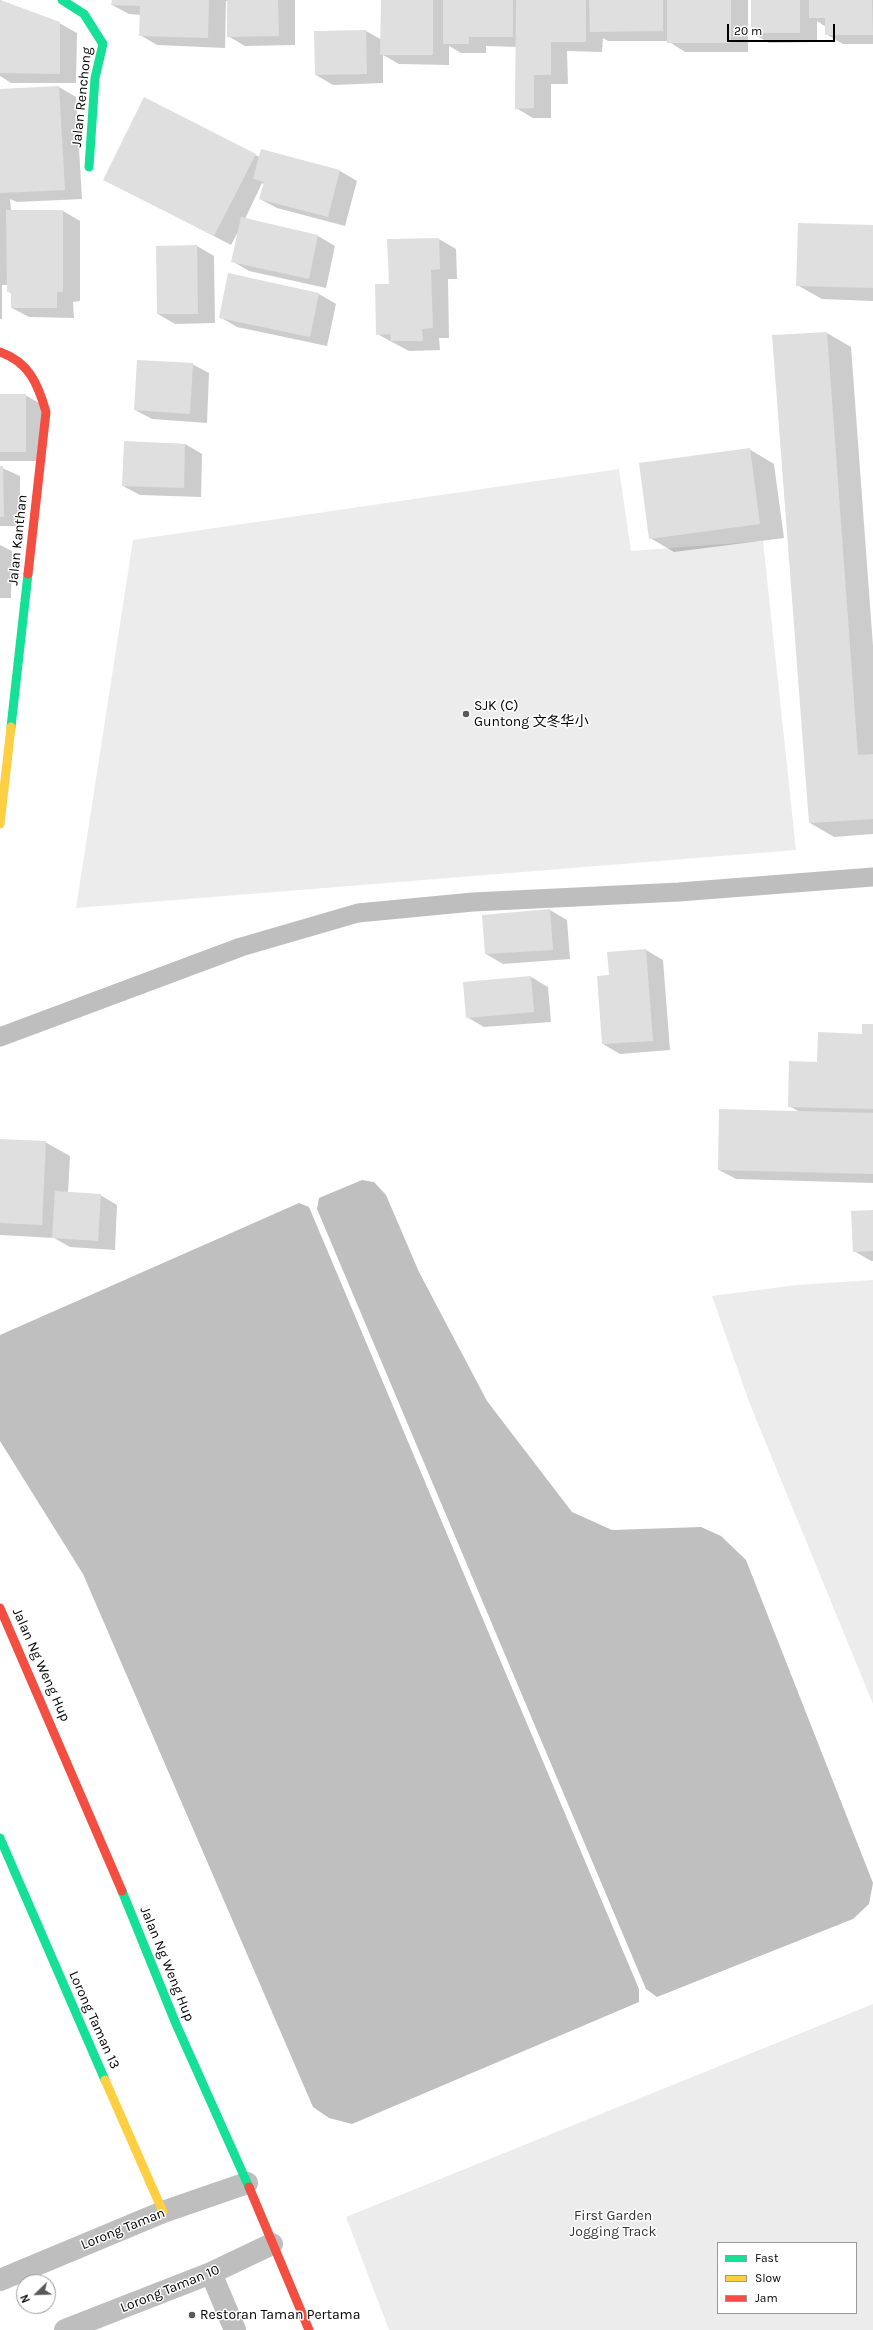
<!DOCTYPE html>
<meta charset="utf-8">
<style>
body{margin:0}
#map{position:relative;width:873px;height:2330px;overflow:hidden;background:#fff;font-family:Karla,sans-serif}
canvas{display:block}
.legend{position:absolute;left:717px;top:2242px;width:140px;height:72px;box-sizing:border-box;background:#fff;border:1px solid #999;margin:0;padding:5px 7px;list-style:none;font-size:12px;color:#000}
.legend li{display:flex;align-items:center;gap:8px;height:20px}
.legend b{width:20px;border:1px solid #999}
.north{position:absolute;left:16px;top:2274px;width:40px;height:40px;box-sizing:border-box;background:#fff;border:1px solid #999;border-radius:50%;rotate:247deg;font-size:11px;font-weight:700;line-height:16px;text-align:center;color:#000}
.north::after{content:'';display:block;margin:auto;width:14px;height:18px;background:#595959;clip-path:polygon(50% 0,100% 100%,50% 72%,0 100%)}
.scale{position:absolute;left:727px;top:24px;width:108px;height:18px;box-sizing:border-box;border:2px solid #000;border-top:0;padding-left:5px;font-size:12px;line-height:14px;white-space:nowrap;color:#000;-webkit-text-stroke:3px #fff;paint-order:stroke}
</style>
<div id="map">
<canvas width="873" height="2330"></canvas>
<ul class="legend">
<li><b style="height:5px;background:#16e098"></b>Fast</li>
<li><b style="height:5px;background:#ffcf43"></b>Slow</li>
<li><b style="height:5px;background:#f24e42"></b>Jam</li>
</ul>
<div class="north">N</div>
<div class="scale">20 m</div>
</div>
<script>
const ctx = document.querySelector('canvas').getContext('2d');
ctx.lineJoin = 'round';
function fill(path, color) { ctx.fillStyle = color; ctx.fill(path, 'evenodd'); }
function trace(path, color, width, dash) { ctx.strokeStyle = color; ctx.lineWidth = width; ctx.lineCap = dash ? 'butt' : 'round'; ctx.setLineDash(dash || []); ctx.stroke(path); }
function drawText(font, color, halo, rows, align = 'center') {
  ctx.font = font + ' Karla,"Noto Sans SC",sans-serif'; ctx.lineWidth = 3; ctx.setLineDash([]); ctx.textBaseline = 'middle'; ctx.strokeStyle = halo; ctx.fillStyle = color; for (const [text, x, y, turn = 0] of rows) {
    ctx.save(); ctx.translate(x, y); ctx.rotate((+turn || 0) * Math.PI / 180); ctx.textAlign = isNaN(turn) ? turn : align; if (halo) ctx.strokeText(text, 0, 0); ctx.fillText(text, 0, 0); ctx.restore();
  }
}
fill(new Path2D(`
 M619,469L631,551L763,541L796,850L76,908L133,540Z
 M873,1280V1704L749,1402L712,1296L797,1285Z
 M873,2004V2330H389L346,2217ZM718,2243H856V2313H718Z`), '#ececec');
fill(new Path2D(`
 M362,1180L374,1182L386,1195L419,1272L487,1401L572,1512L612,1530L701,1527L721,1536L746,1560L873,1883L869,1904L853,1919L657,1997L646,1989L317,1209L319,1198Z
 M299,1203L309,1207L639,1989V2002L352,2124L329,2118L313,2107L83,1574L0,1441V1335Z`), '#bfbfbf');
fill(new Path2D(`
 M0,0L59,23L77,33L76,83H11L0,76Z
 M113,0H295V45L245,46L228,36V1H226L225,48L157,45L140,35L141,15L129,14L112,5Z
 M382,0H748V52H685L668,41H608L603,38L602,52L567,51L568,84H551V118H533L516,108L517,47L486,46V53H461L449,46V65L399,64L383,55V83L333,85L316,75L366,31L382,40Z
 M752,0H873V44H843L826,34V27L817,21V42L769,43L752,33Z
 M59,87L76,97L82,199L17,202L10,199L11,211H63L80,221V301L73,302L74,318L29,317L12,308V294L8,291V285H2V319H0V90Z
 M255,155L260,157L340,171L357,181L345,226L277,208L260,199L264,184L262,183L245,219L318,236L335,246L326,288L249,271L232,261L238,232L231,245L104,179Z
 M873,226V301L822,299L797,285Z
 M439,239L456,249L457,279H448L449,338H439L440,350L409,351L377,334Z
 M197,246L214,256L215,323L175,324L158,314Z
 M229,274L319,294L336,304L327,346L237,327L220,317Z
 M827,333L851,347L873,646V834L834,837L810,823Z
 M192,364L209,373L207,423L152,419L135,410Z
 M0,395H25L43,405L42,461H0Z
 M125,442L185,444L202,454L201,497L140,495L123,486Z
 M749,449L774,464L784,538L674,552L650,538Z
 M0,467L20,476V526H0Z
 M0,545L12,551L11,598H0Z
 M550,910L567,920L570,959L503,964L486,954Z
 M646,950L663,960L670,1050L620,1054L603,1044L610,976Z
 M531,977L548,987L551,1022L484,1027L467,1017L464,983Z
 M873,1025V1183L736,1179L719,1170L800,1112L789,1106L818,1063L862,1035Z
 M0,1140L45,1142L70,1156L68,1193L100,1195L117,1205L115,1250L70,1247L54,1238L0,1235Z
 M873,1211V1261H871L854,1251Z`), '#0003');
fill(new Path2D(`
 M0,0L60,22V74L0,73Z
 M112,0H209L208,38L139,36L140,6L111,5Z
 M227,0H278L279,36L227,37Z
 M381,0H433V55H380Z
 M443,0H513V37H469V44H443Z
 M516,0H586V42H551V75H534V108L515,109Z
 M589,0H663V31L590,32Z
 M667,0H731V43H667Z
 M751,0H800V33H751Z
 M809,0H872L873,35H825V18H809Z
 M366,30L367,74L315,75L314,31Z
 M59,86L65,190L0,193V89Z
 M144,97L256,154L214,236L103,180Z
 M261,149L340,170L328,217L259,199L264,182L253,179Z
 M6,210H63V292H57V308H11V292H7Z
 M241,217L318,235L309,279L231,262Z
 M798,223L873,225V288L796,286Z
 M439,238L440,269L431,270L433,328L422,329L423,341H391L390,334L376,335L375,284H389L387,239Z
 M197,245L198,314H157L156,246Z
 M228,273L319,293L310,337L219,318Z
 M827,332L858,755L873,754V819L809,823L772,335Z
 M137,360L193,363L190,414L134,410Z
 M0,394H26V452H0Z
 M124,441L185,444L184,488L122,486Z
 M750,448L760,524L649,539L639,463Z
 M0,466H3L4,517H0Z
 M550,909L553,950L485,954L482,915Z
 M646,949L653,1041L602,1044L597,976L609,975L607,952Z
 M531,976L534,1012L466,1018L463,982Z
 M862,1024H873V1109L788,1107L789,1061L817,1062L818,1032L862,1034Z
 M719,1109L873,1113V1174L718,1170Z
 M0,1139L46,1141L42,1225L0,1223Z
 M55,1191L101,1194L98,1241L52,1238Z
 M873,1210V1251L853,1252L851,1211Z`), '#dfdfdf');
trace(new Path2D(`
 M0,1037L241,947L358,913L473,902L679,892L873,877`), '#bebebe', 19);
trace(new Path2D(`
 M211,2273L235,2330
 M0,2280L163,2212L247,2183
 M65,2330L211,2273L272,2244`), '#bebebe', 22);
trace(new Path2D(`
 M62,0L84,14L103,44L95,78L89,167
 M11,727L28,574
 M0,1838L105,2080
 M122,1891L176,2024L249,2187`), '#16e098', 9);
trace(new Path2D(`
 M0,824L11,727
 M105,2080L163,2212`), '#ffcf43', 9);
trace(new Path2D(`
 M0,352C29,362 38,384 46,412L28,574
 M0,1608L122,1891
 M249,2187L309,2330`), '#f24e42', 9);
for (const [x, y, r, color] of [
 [466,714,4,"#595959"],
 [192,2315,4,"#595959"]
]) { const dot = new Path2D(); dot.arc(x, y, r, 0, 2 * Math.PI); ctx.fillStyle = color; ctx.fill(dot); trace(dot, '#fff', 1.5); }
drawText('14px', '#000', '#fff', [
 ["Jalan Renchong",82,97,-84],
 ["Jalan Kanthan",18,540,-84],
 ["Jalan Ng Weng Hup",41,1665,66],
 ["Jalan Ng Weng Hup",167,1964,68],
 ["Lorong Taman 13",94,2020,66],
 ["Lorong Taman",123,2229,-22],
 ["Lorong Taman 10",170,2289,-22]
]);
drawText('14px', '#000', '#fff', [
 ["SJK (C)",474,706],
 ["Guntong 文冬华小",474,722],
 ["Restoran Taman Pertama",200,2315]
], 'left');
drawText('14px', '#333', '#fff', [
 ["First Garden",613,2216],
 ["Jogging Track",613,2232]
]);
</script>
